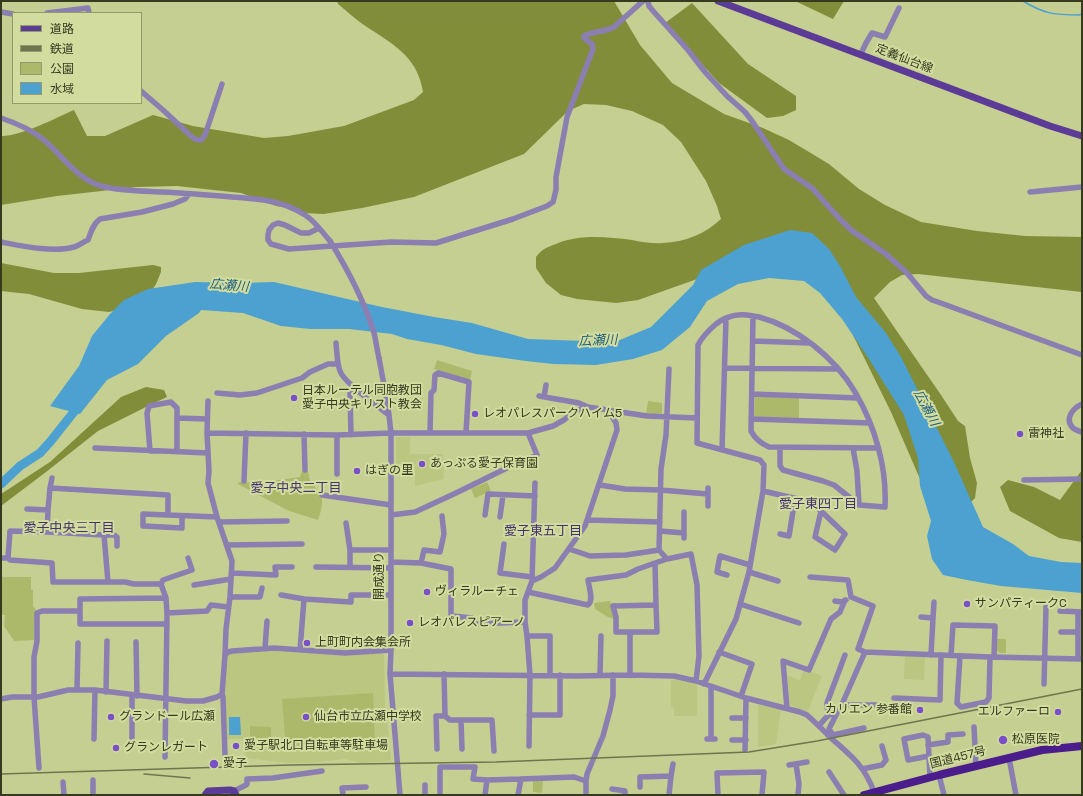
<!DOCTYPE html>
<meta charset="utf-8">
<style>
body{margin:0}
#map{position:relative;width:1083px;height:796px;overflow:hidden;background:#c5cf92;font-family:"Space Grotesk","Noto Sans JP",sans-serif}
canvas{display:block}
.frame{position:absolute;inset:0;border:2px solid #363a21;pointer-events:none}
.legend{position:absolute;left:12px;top:12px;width:130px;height:92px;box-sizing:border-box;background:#d1dc9e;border:1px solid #939b6c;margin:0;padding:5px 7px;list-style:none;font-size:12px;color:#363a21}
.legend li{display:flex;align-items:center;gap:8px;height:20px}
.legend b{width:20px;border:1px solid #939b6c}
</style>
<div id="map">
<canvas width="1083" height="796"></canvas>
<div class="frame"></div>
<ul class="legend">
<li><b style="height:5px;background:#5b3b96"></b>道路</li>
<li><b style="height:5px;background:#6f754e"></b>鉄道</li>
<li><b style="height:11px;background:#adb96a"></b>公園</li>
<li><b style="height:11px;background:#4ca1d1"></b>水域</li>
</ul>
</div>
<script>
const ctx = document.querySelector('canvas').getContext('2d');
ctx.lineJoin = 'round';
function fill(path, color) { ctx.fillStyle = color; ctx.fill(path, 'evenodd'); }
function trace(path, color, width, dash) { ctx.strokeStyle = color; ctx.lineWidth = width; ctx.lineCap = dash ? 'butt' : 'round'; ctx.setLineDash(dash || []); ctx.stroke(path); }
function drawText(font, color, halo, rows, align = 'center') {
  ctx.font = font + ' "Space Grotesk","Noto Sans JP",sans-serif'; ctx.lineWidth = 4; ctx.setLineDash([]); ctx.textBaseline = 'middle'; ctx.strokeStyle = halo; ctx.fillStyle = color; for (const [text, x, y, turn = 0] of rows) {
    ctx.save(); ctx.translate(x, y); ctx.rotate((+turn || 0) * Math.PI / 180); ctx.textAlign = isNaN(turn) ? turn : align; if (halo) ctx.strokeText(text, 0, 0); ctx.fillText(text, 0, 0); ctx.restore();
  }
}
fill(new Path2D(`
 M396,437H410V454H443L444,479L415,486V464H396Z
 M276,649L339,655L384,653L385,706L388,728L391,761L361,763L345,759L308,763H290L245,758L244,739H227L224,695L227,655L232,653Z
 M905,655L925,656L924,680L904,679Z
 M804,669L822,676L807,713L790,705L787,675L800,680Z
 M674,679L697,684V716H674V708L671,706V681Z
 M758,705L781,709L776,744L758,747Z`), '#bbc681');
fill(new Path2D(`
 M437,360L472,371L470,380L434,369Z
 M755,396L799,398V419L754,418Z
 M648,401L662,403V413L646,415Z
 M302,471H308L310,481L315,483V488C326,496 322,509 318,520L289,511L238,484L239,482L258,483L300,477Z
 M487,482L491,491L475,498L471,489Z
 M1,577H31V590H33V606L36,610L34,640L14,641L4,626L5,615H1Z
 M610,601L614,619L608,617L595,609L594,603Z
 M997,639H1006V653H1000L997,651Z
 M373,693L375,745L286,749L282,699Z
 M250,726L271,727V745L250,744Z
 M533,780H543L542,793L533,792Z`), '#adb96a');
fill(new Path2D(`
 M337,1H614L640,45L672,83L724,114L763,128L789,140L829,164L859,189L885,205L921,222L977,231L1025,236L1082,237V292L918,274L902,275L890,282L874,298L941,395L958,421L965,426L970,458L977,483L975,498L967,506L920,479L891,412L842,313L813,279L765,271L700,278L638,300L616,303L577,299L561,295L546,283L536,268V257C543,248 546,248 556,244C580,234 607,237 632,240C642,242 653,244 663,243C685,242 705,234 721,219L717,206L706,181L681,142L663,125L632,111L606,105L584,104L568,111L524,154L414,197L362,208L324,214L303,213L295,209L276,206L241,193L177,186L137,187L57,196L1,205V136C19,137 56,118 74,110L87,136H105L153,115L193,126L264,138L288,136L344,126L414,100L423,92C417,55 392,44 364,25C355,19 347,11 338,4Z
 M795,1H844L833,19Z
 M692,3L748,64L796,96V110L783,116L767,118L719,83L665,23Z
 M1,263L54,273H79L153,265L161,267V272L156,284L149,295L133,306L109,312L82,309L29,294L1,291Z
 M146,387L164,390L167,397L154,403L98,431L46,472L1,506V494L50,462L121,397Z
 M1082,470V542L1059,538L1010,511L1000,487L1008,480L1034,487L1060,500Z`), '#828d3a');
fill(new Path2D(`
 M790,230L812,233L829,249L840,266L856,297L886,333L901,357L953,460L983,527L1013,544L1029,556L1061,562L1082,563V593L1001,586L967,580L943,575L932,559L927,536L931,521L920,486L918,458L904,415L869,359L842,319L820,293L804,281L769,278L738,284L707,301L690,327L662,350L633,359L596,365L553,364L526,361L476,354L441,345L407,339L392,334L349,329H310L281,326L243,313L201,310L199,313L166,336L138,364L107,380L80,414L50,406L79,366L92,336L110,314L124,300L148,289L195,282L240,283L274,282L382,307L434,317L472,323L528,339L615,342L651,327L693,285L701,270L744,245Z
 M229,717H240L241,735H229Z`), '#4ca1d1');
trace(new Path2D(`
 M1023,1C1044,14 1055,15 1079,15L1082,14`), '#4ca1d1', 1.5);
trace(new Path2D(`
 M1,484L20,466L40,453L50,442L81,403`), '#4ca1d1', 9);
trace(new Path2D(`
 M648,1L649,6L654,12L688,50L705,72L727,96L745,112L752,121L784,169L812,188L839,218L851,230L886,254L907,273L926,296L932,300L938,302L1082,355
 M1,12L13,14
 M47,13L88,8L89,13
 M861,54L866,43L872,33L885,37L899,8
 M141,91L163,110L192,137L197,140H201L205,135L222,84
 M1,118C16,123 32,130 44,140C64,157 78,181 105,187C124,191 144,191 163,192C186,193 209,195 232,197C258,199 282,200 305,215C315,221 322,232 330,241
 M1030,192L1082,187
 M319,228L309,233H301L285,225L278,223L273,225L269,230L268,235V240L271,244L289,249L391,242L436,243L513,219L547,206L553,202L556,190V177L567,117L593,49L592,44L584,38V36C594,31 605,32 614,27L643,1
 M1,242C22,246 53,253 74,247C79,246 83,242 88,240C91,232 93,224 100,219L142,212L173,204L185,199L189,194
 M753,316L751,431C755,439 760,443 769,447L878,448
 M753,341L810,343
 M336,343C337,353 337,363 340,371C344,383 379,407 389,415
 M379,358L388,407L391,433V650L390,674L400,795
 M725,368L838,369
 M217,393L240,395L257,393L302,378L310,372L328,364H338
 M752,394L858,398
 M539,396L579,403L588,407
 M544,397L546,385
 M1082,404C1073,408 1064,419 1073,428C1075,430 1079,431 1082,432
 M177,418L207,419
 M751,419L870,423
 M207,433L208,401
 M430,433L431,393L434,390L435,375L438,373L469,382L466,433
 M528,433L553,426L564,420L573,412L581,409L588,407L647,416L697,418
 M304,434L305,470
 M351,435L350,392H360
 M95,448L208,453
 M853,448L857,471L859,505
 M722,450L726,318
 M150,451L147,413L149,406L171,402L177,408V452
 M337,474V435
 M1024,480L1082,479
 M244,481L246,433
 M600,485L625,489L660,490L708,494
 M50,488L52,478
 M708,488V506
 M763,491L811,502L821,511L815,537L835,550L845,534L821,511
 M322,495L391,505
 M27,509L48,510
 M168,515L143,514V526L182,528V516
 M485,515L488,494L535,496
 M500,517L503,495
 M588,520L660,522
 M219,522L287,521
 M346,523L350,550H391
 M660,531L684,533
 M47,532L104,535L108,582
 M780,534L789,536L795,499
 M104,535H114L117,537V546
 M684,538V512
 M504,544L500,573L532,577
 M227,545L302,544
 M569,549L590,556L626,555L659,550L667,559L691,554L697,585L699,656L696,681
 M350,550V567
 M659,550L661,469L666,435L669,369
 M1,558H8L10,560L52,563L53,582H125L134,584H161L166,598L167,613L165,757
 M8,558L10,531L47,532L48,510L50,488L168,495V515L217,517
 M391,562L421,563L451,569V614L453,616L472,618L475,624L525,622
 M421,563L424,550L440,552L444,534L442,516
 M316,567L391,568
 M749,572L778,581
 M232,573L276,575L275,567H292
 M727,575L717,572L719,561L720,556L750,565
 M810,577L848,580L851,597L873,606L858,649L865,652
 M532,581L535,483
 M161,584L163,580L192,570L188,558
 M194,585L231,579
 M528,592L588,605C594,600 589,588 588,580L626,575L638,569L655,563
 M281,595L304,599
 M230,597H260L262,588
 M166,598L80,599V624H167
 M835,601L842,602L846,600
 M740,604L799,623
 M656,605L655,563L667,559
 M1060,611L1082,612
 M167,613L207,611L211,605L228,607
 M921,617L933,618L931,655
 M933,618L934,602
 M1061,632H1078
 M527,636H550V675
 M136,642L137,696
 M265,648L267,621
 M300,650L304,599L351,602V595H391
 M719,652L752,664L741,696
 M225,655L228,652L232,651L274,648L345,653L391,650
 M951,655L953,625L995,626L994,657
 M960,656L957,703L961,707L986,702L989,698L990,657
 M1078,658V612
 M390,674L577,676L630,675L674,676L696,681L746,698L800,712L807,715C816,723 824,731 832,739C852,756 865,767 874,792
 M600,675L601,636
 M630,675V632H616V617L613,606L656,605L657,632H630
 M704,684L736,619L749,572L763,491L764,465L760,460L697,443L698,345C702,337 709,330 716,324C720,321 724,318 729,317C738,313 749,315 759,317C797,327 835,358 855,392C875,426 887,467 885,507L859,505L834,485L823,481L783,470L780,466V448
 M1044,684L1046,607
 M711,687V739
 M77,690L78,643
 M106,692L107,641
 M222,694L223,697L225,755
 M132,695V739
 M894,698L940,700L941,655
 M1,699L12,697H38L68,690H95L186,701H203L217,697L222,694L225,655L226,629L230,597L232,561L217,517L208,483L209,471L207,433L337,435L390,433H528L537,455L513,465L456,493L415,512L391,515
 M843,705H876
 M787,708L783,661L809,670L831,619L840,612L845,600
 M837,713L829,729L833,735L864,728
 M529,715H560V675
 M830,715L827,707V703L845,655
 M445,716L450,720H492L494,751
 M732,718H746
 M461,720L462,749
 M819,726C822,722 825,718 829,715C832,713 836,713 839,711L865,652L990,657L1082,659
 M974,727L976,766
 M94,739L95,690
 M707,739H715
 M732,740H746
 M928,745L948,742V735L963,734
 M529,746L530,675L527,636L525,622V600L532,581L541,577L555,568L585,526L617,430L616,423L608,410
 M437,749L436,716H445L444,674
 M745,750L746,698
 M929,756L908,760L904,739L923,735L928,737L930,777
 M1009,758L1016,795
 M796,764L799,784L798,795
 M789,765L807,762
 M39,768L34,697V657L37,641V613L42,611H79
 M862,769L882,765L886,760L882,746
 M829,772L844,795
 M939,775L944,795
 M671,776L673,764
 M521,779L574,777L586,781V795
 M93,780V795
 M586,781L587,774L603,736L610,710L613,696V675
 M63,782L64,795
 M425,785V795
 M640,787V777L671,776L669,795
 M612,789L625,791V795
 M234,791L246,785L247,784V779L273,778L322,771
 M343,795L342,788L366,787
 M440,795V767H475L473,779L487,780
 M485,795L487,780L521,779L518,795
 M718,795L717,773L764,772L762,795`), '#8b7eb0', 5.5);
trace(new Path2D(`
 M718,1L1050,126L1082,136
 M205,795L208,791L230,790L234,791L236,795`), '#5b3b96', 7);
trace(new Path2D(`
 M864,795L939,775L1042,750L1082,746`), '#4b1c8b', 8);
trace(new Path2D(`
 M1,774L290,765L496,762L749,752L817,741L1082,689
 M144,774L190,778`), '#6f754e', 1.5);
trace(new Path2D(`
 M330,241C348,270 364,300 374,333C376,341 377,350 379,358`), '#8b7eb0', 5.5);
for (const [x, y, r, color] of [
 [294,398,4,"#7a4fc8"],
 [475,414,4,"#7a4fc8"],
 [1020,434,4,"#7a4fc8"],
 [422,464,4,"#7a4fc8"],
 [357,471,4,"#7a4fc8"],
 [427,592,4,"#7a4fc8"],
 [967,604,4,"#7a4fc8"],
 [410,623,4,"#7a4fc8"],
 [307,643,4,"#7a4fc8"],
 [920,710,4,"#7a4fc8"],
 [1058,712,4,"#7a4fc8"],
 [111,717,4,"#7a4fc8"],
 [306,717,4,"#7a4fc8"],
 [1003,740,5,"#7a4fc8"],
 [236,746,4,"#7a4fc8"],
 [116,748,4,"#7a4fc8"],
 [214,764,5,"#7a4fc8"]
]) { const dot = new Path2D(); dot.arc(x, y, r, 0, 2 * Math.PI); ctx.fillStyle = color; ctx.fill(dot); trace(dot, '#d1dc9e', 1.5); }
drawText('12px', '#363a21', '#d1dc9e', [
 ["定義仙台線",904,59,21],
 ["開成通り",380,576,-90],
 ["国道457号",958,758,-14]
]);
drawText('12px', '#363a21', '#d1dc9e', [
 ["日本ルーテル同胞教団",302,391],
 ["愛子中央キリスト教会",302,405],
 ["レオパレスパークハイム5",483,414],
 ["雷神社",1028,434],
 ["あっぷる愛子保育園",430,464],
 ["はぎの里",365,471],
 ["ヴィラルーチェ",435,592],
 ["サンパティークC",975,604],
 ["レオパレスピアーノ",418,623],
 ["上町町内会集会所",315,643],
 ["カリエン 参番館",912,710,"right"],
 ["エルファーロ",1050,712,"right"],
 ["グランドール広瀬",119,717],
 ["仙台市立広瀬中学校",314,717],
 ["松原医院",1012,740],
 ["愛子駅北口自転車等駐車場",244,746],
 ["グランレガート",124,748],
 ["愛子",223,764]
], 'left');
drawText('italic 13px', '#1f5e7f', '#d1dc9e', [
 ["広瀬川",229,286,5],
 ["広瀬川",598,341,-2],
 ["広瀬川",926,408,62]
]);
drawText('13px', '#46326e', '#d1dc9e', [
 ["愛子中央二丁目",296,488],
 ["愛子東四丁目",818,504],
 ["愛子中央三丁目",69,528],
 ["愛子東五丁目",543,531]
]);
</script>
